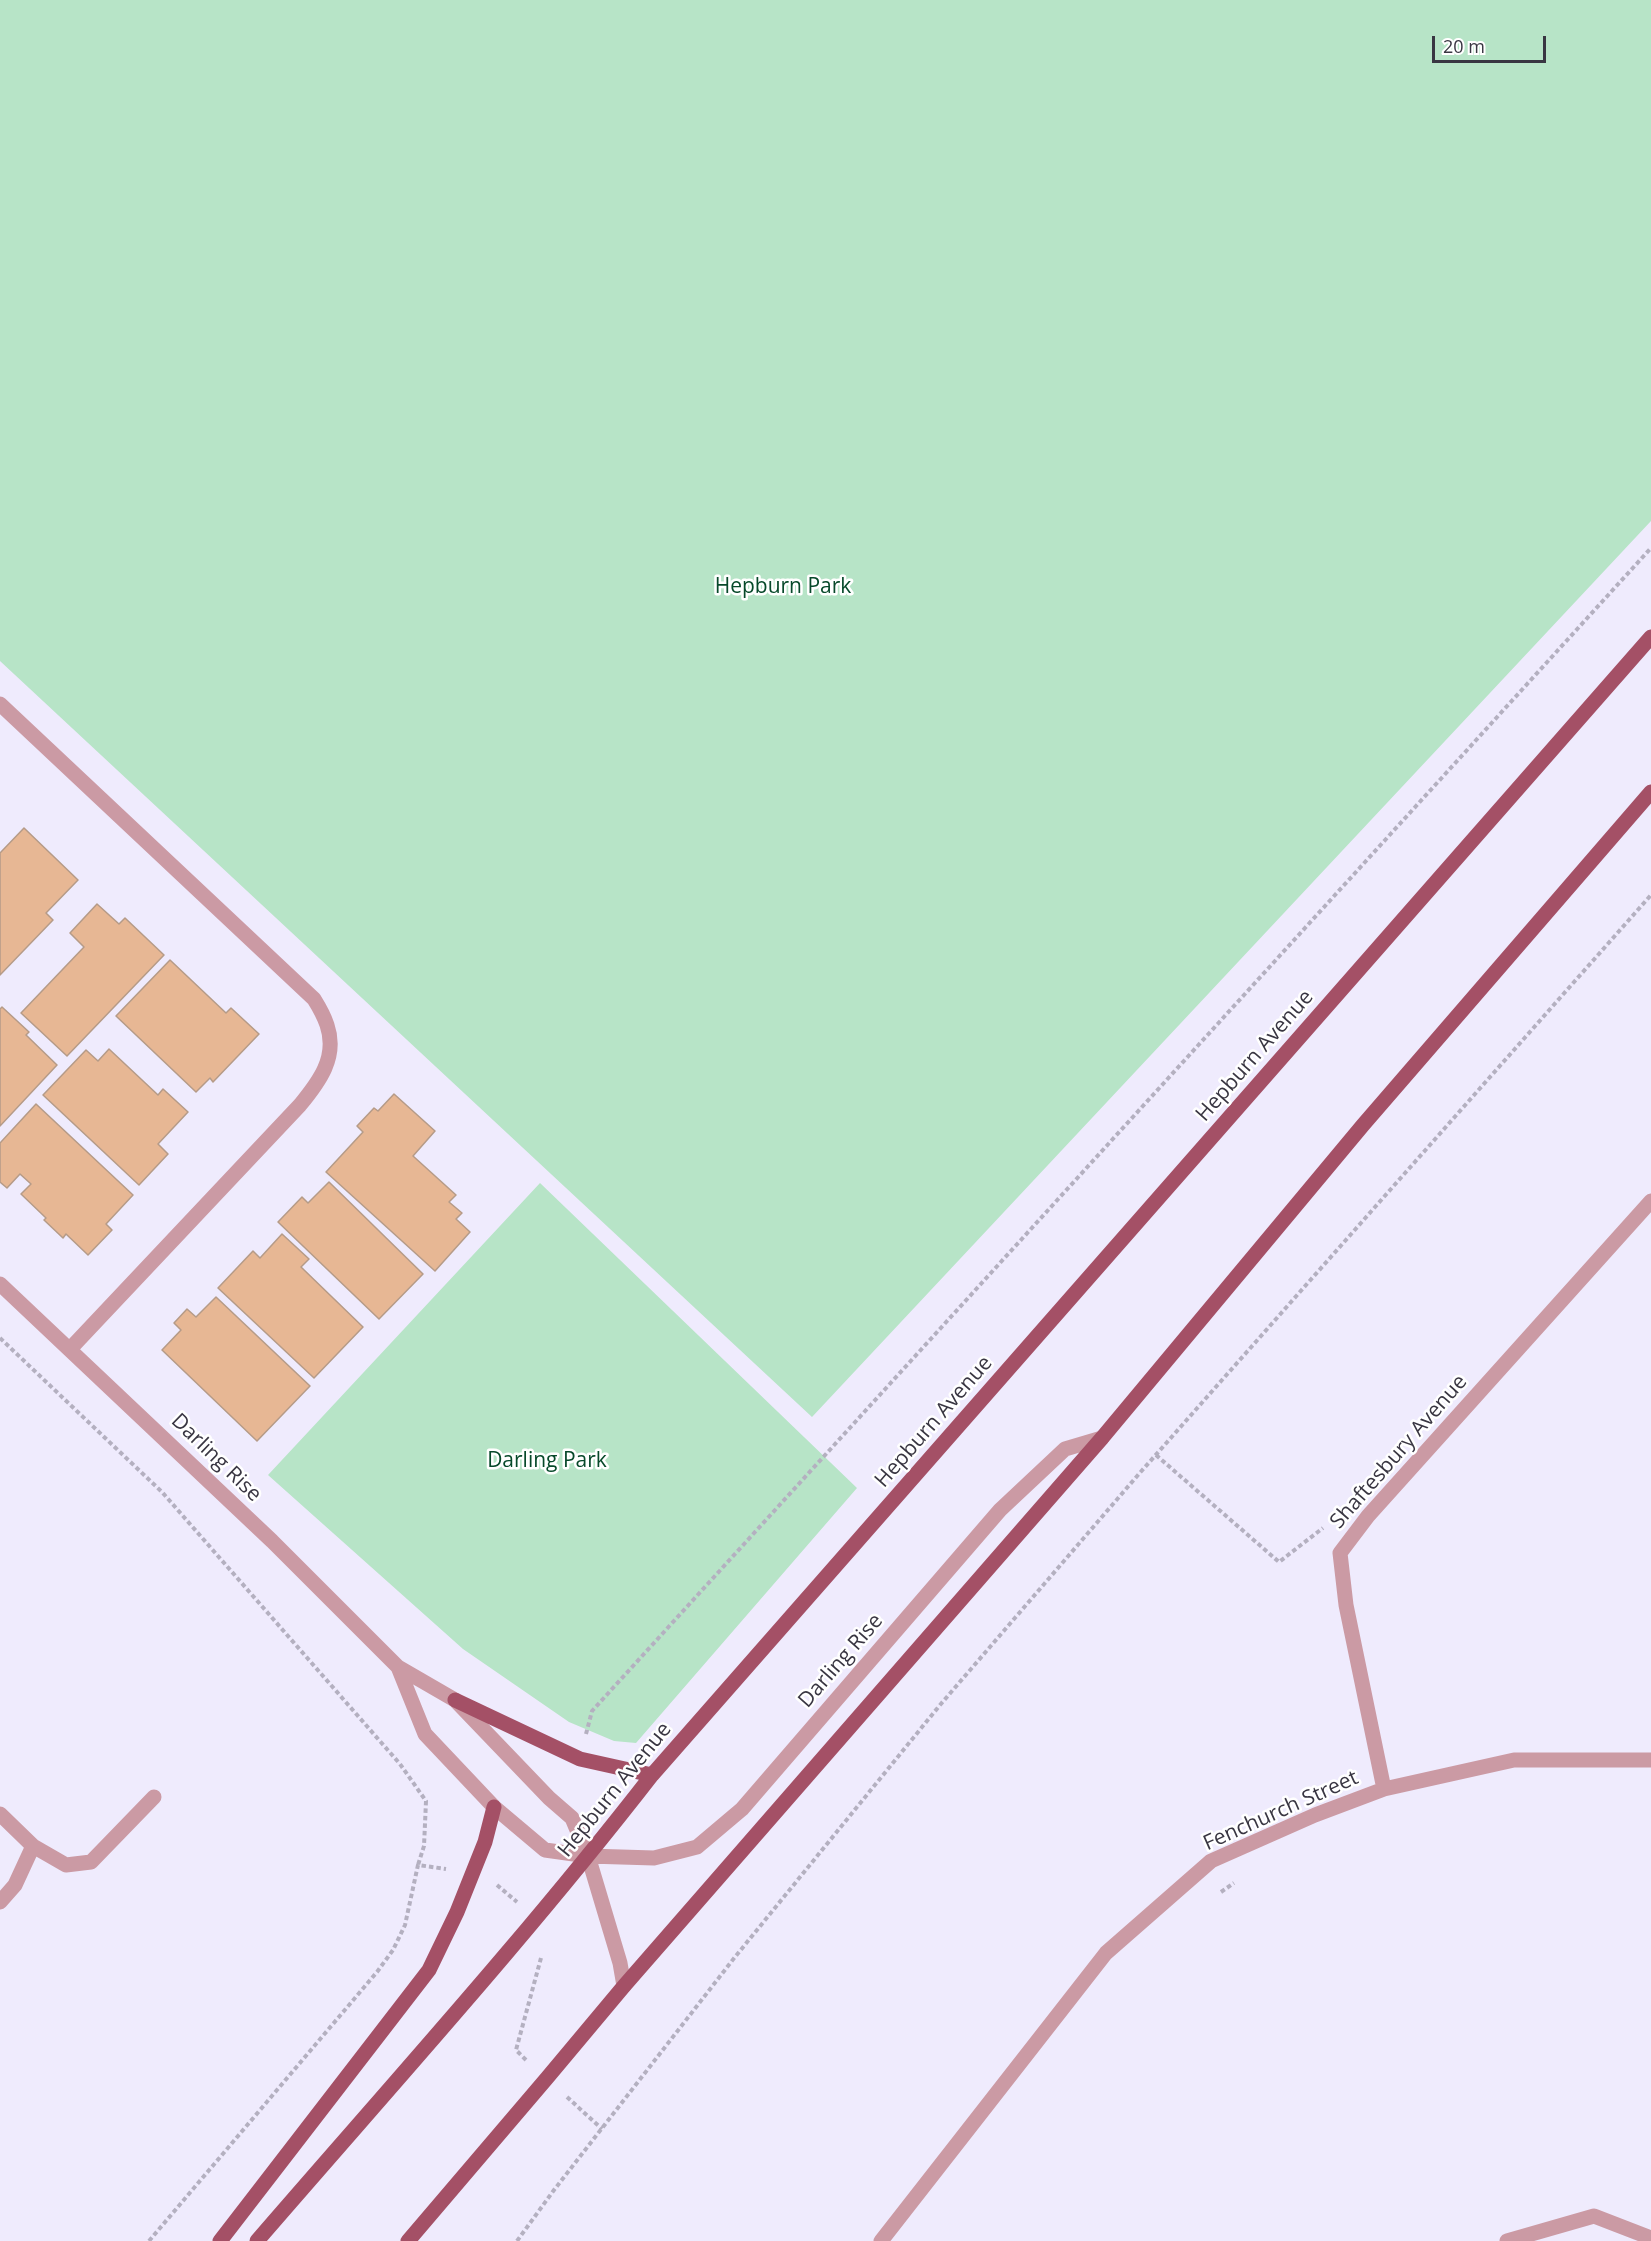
<!DOCTYPE html>
<style>
body{margin:0}
#map{position:relative;width:1651px;height:2241px;overflow:hidden;background:#efebfd;font-family:"Open Sans",sans-serif}
canvas{display:block}
.scale{position:absolute;left:1432px;top:36px;width:114px;height:27px;box-sizing:border-box;border:3px solid #393642;border-top:0;padding-left:8px;font-size:18px;line-height:21px;white-space:nowrap;color:#393642;-webkit-text-stroke:4px #fff;paint-order:stroke}
</style>
<div id="map">
<canvas width="1651" height="2241"></canvas>
<div class="scale">20 m</div>
</div>
<script>
const ctx = document.querySelector('canvas').getContext('2d');
ctx.lineJoin = 'round';
function fill(path, color) { ctx.fillStyle = color; ctx.fill(path, 'evenodd'); }
function trace(path, color, width, dash) { ctx.strokeStyle = color; ctx.lineWidth = width; ctx.lineCap = dash ? 'butt' : 'round'; ctx.setLineDash(dash || []); ctx.stroke(path); }
function drawText(font, color, halo, rows, align = 'center') {
  ctx.font = font + ' "Open Sans",sans-serif'; ctx.lineWidth = 5; ctx.setLineDash([]); ctx.textBaseline = 'middle'; ctx.strokeStyle = halo; ctx.fillStyle = color; for (const [text, x, y, turn = 0] of rows) {
    ctx.save(); ctx.translate(x, y); ctx.rotate((+turn || 0) * Math.PI / 180); ctx.textAlign = isNaN(turn) ? turn : align; if (halo) ctx.strokeText(text, 0, 0); ctx.fillText(text, 0, 0); ctx.restore();
  }
}
fill(new Path2D(`
 M0,0H1651V521L812,1417L0,661Z
 M540,1183L857,1488L636,1743L614,1741L569,1722L463,1649L268,1475Z`), '#b7e4c7');
const building = new Path2D(`
 M24,828L78,880L46,913L53,920L0,975V853Z
 M97,904L119,924L125,918L164,955L67,1056L21,1013L84,947L70,933Z
 M170,960L226,1013L231,1008L259,1034L213,1082L210,1078L196,1092L116,1016Z
 M2,1007L29,1032L26,1035L57,1065L0,1126V1009Z
 M109,1049L158,1095L163,1089L188,1112L158,1144L168,1154L139,1185L43,1095L86,1050L98,1061Z
 M394,1094L435,1131L413,1156L456,1195L449,1202L462,1213L456,1219L470,1232L435,1271L326,1172L363,1132L357,1126L374,1108L378,1111Z
 M36,1104L133,1195L106,1224L112,1230L88,1255L66,1234L63,1238L44,1220L46,1218L21,1194L31,1184L20,1174L7,1188L0,1182V1143Z
 M329,1182L423,1274L379,1319L278,1222L302,1197L308,1203Z
 M282,1234L309,1259L301,1267L363,1327L314,1378L218,1288L253,1251L260,1258Z
 M216,1297L310,1386L257,1441L162,1350L181,1330L174,1323L187,1309L196,1317Z`);
fill(building, '#e7b794');
trace(building, '#b59b88', 1.5);
trace(new Path2D(`
 M0,1338L162,1492L400,1764L426,1801L424,1846L418,1865
 M1156,1455L1279,1562L1323,1528
 M586,1734L592,1711L1651,548
 M497,1885L517,1902
 M1221,1892L1234,1883
 M526,2060L516,2050L541,1958
 M567,2097L602,2129
 M149,2241L377,1972L393,1950L405,1925L418,1865L446,1869
 M517,2241L554,2190L735,1957L940,1705L1138,1475L1651,895`), '#b4b0c0', 4, [4.5, 3]);
trace(new Path2D(`
 M0,704L314,999C319,1007 324,1016 327,1025C338,1057 319,1082 300,1105L70,1349
 M0,1284L272,1541L398,1667L455,1700L549,1798L572,1818L588,1856L620,1963L624,1986
 M398,1667L425,1734L494,1807L545,1850L588,1856L654,1858L697,1847L742,1809L1000,1510L1065,1449L1102,1438
 M1384,1789L1346,1605L1340,1553L1368,1516L1651,1201
 M0,1814L33,1846L66,1865L91,1862L154,1797
 M0,1902L15,1885L33,1846
 M881,2241L1106,1953L1211,1861L1315,1815L1384,1789L1514,1760H1651
 M1507,2241L1594,2216L1651,2238`), '#cb9aa4', 15);
trace(new Path2D(`
 M455,1700L580,1759L652,1775
 M220,2241L429,1970L457,1912L485,1842L494,1807
 M257,2241C390,2087 527,1936 652,1775L1651,637
 M408,2241L547,2078L624,1986L1102,1438L1363,1125L1651,792`), '#a45066', 15);
drawText('21px', '#07492a', '#fff', [
 ["Hepburn Park",783,587],
 ["Darling Park",547,1461]
]);
drawText('21px', '#393642', '#fff', [
 ["Hepburn Avenue",1255,1056,-49],
 ["Hepburn Avenue",934,1422,-49],
 ["Shaftesbury Avenue",1399,1452,-49],
 ["Darling Rise",216,1458,44],
 ["Darling Rise",841,1661,-49],
 ["Hepburn Avenue",615,1790,-51],
 ["Fenchurch Street",1281,1811,-24]
]);
</script>
